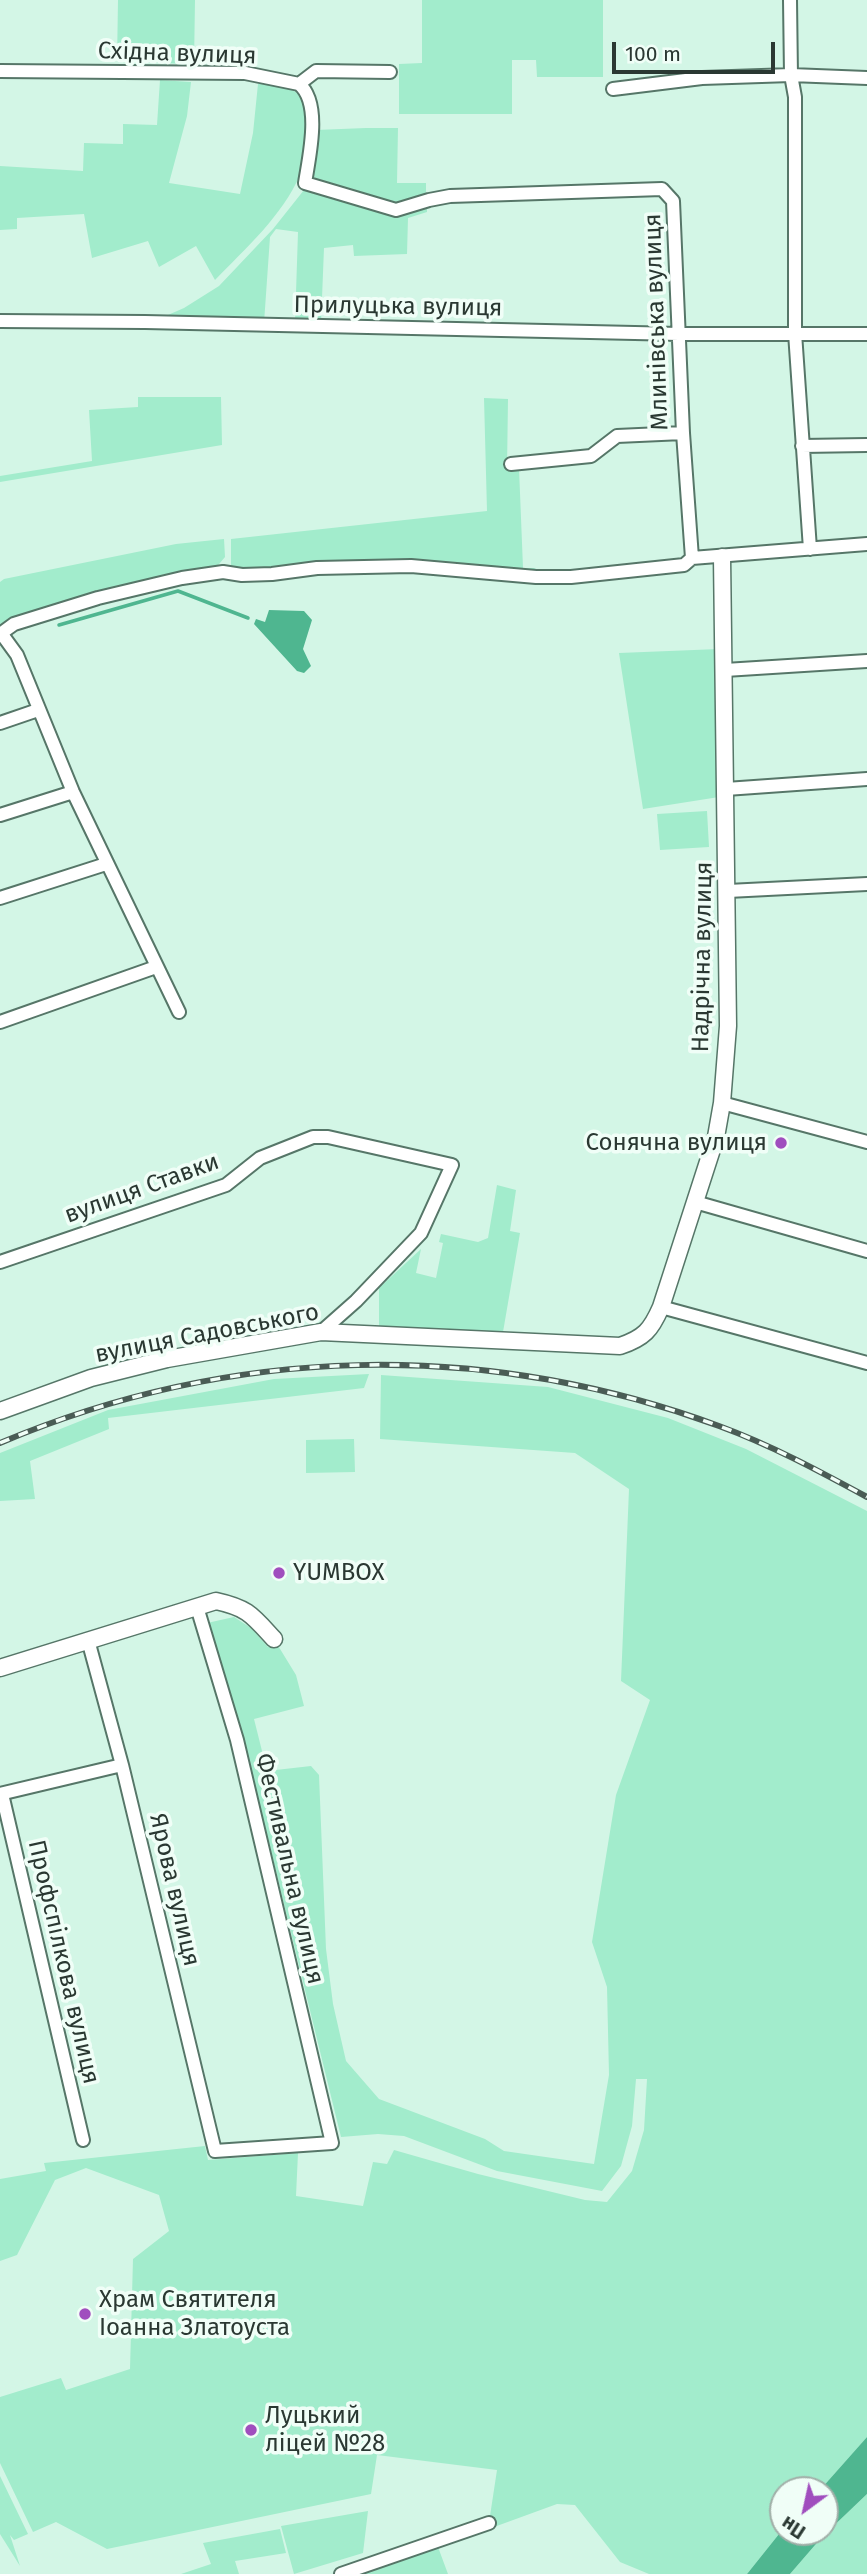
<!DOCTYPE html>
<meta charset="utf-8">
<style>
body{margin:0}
#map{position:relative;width:867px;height:2574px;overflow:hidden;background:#d3f6e6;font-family:"Fira Sans",sans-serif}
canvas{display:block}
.north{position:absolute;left:769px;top:2476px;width:70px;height:70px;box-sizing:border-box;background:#f0fef7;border:2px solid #a1afa8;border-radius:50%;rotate:213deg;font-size:19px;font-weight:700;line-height:28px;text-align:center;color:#2a3832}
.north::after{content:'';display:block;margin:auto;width:24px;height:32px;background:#a04ebe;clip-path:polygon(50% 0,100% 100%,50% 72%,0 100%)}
.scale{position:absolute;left:612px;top:42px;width:163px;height:32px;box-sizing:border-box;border:4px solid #2a3832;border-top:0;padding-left:9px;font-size:21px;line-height:24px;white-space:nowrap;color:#2a3832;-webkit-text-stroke:5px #f0fef7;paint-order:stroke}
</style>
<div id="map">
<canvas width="867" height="2574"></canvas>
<div class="north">Пн</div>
<div class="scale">100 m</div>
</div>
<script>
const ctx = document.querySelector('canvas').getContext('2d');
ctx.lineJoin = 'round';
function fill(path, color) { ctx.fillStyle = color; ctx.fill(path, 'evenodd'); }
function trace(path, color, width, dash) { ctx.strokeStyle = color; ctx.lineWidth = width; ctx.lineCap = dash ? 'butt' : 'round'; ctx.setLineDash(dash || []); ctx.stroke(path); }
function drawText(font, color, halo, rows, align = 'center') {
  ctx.font = font + ' "Fira Sans",sans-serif'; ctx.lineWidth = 7; ctx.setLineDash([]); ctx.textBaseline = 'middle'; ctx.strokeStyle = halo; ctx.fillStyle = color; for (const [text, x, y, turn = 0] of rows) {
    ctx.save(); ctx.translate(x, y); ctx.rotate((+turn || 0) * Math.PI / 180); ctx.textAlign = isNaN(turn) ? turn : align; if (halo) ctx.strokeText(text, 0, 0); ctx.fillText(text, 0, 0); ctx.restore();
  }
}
fill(new Path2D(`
 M118,0H195L194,64L117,62Z
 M422,0H603V77H537L536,60H512V114H399V64L422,63Z
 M160,80L191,82L187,116L169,183L240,194L253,133L258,84C275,84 294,87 306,100C305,123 309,154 300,175C282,216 246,248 215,280L196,246L159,267L148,241L92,258L84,214L17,218V229L0,230V166L83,171L84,143L123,144V124L157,125Z
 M366,128H398L397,183H426V192L422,198L396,207L315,182L311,173L316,130Z
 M304,190L395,214L427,208V212L408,218L407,254L354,256L353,245L324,248L321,323H295L298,232L276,229L270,237L264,323L161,318L184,308L219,286L273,229Z
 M138,397H221L222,445L0,482V476L92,461L89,410L138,407Z
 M484,398L508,399L507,469L519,468L523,568H536L524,574L411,563L272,572L231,569V539L487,511Z
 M224,539L225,557L214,570L0,624V582L4,579L176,544Z
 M719,649V797L643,809L619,653Z
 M707,811L709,847L660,850L657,814Z
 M497,1185L516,1190L510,1231L520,1233L503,1332L379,1329V1288L421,1249L416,1273L436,1278L443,1243L439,1242L441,1234L478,1242L488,1238Z
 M369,1374L364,1388L108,1418L109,1429L30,1461L35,1499L0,1501V1453L108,1410L274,1379Z
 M381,1375L548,1387L668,1418L746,1449L867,1511V2437L820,2490H783V2529L747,2574H649L620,2562L575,2505L557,2504L494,2527L490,2516L497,2470L377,2455L371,2494L107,2549L56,2522L33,2532L0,2463V2397L61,2378L66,2390L130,2369L133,2259L169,2231L159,2195L86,2168L55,2180L17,2255L0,2261V2179L46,2171L44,2163L205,2146L208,2160L298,2153L296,2196L363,2206L373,2162L387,2164L394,2150L478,2174L585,2200L607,2202L632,2171L644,2130L647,2079H636L632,2126L621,2166L602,2191L497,2171L404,2136L378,2134L341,2137L243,1737L207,1623L234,1617L251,1628L268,1647L277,1644L296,1675L304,1706L254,1719L267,1771L311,1766L319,1775L326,1949L333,2004L346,2061L379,2099L485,2139L504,2151L594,2164L609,2075L607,1987L592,1942L616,1795L650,1700L621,1681L629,1489L575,1453L380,1439Z
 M354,1439L355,1472L306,1473V1440Z
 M0,2476L28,2534L14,2540L10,2535L20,2566L0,2534Z
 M867,2494V2574H790L822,2537Z
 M368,2511L363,2553L294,2574L281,2526Z
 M280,2529L286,2553L235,2561L239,2574H181L211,2564L203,2543Z
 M438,2547L448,2574H360Z`), '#a2eccc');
fill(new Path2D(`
 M269,610L304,611L312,620L303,649L311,666L304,673L297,671L254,624L256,619L265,622Z
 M867,2437V2494L822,2537L790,2574H747L783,2529V2532H825V2490H820Z`), '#4fb690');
trace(new Path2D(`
 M59,625L178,591L248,618`), '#4fb690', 3.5);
const minor = new Path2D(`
 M790,0L791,75L795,97V333L810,549
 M0,71L245,73L299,84L316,71L390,72
 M299,84C322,103 309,157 305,183L396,210L429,200L450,196L662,189L673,201L683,433L692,558
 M613,89L702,78L791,75L867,78
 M0,321L145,322L679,334H867
 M802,446L867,445
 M511,464L591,456L617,436L683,433
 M1,633L17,655L73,792L179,1012
 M0,634L14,624L98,598L182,578L223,572L242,575L272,574L317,568L411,566L536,577H571L684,565L692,558L867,544
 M725,670L867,661
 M0,723L38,710
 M726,789L867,779
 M0,815L73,792
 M728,891L867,884
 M0,898L106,864
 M0,1022L156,967
 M722,1103L867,1142
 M695,1202L867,1251
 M0,1262L226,1185L260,1158L313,1137H328L452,1165L421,1233L356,1301L321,1332
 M661,1307L867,1363
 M88,1640L122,1765L215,2151L332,2143L237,1740L197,1607
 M0,1794L122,1765
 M2,1794L83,2140
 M341,2574L489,2523`);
const tertiary = new Path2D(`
 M0,1411L91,1378L167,1359L321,1332L620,1346C644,1338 651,1330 661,1307L716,1137L722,1103L728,1026L722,557
 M0,1668L216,1601C248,1608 252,1615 274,1639`);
trace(minor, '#567668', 16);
trace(tertiary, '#567668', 19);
trace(minor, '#fff', 12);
trace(tertiary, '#fff', 16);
const rail = new Path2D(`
 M0,1443C232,1345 482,1339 719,1426C771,1445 819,1471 867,1497`);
trace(rail, '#4a5c55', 6);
trace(rail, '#f0fef7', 3.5, [10]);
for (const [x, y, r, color] of [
 [781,1143,7,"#a04ebe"],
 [279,1573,7,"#a04ebe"],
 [85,2314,7,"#a04ebe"],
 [251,2430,7,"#a04ebe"]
]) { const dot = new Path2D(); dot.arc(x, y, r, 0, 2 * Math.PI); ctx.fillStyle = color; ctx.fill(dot); trace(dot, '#f0fef7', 2.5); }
drawText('24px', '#2a3832', '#f0fef7', [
 ["Східна вулиця",177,54,2],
 ["Прилуцька вулиця",398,307,1],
 ["Млинівська вулиця",657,322,-92],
 ["Надрічна вулиця",703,957,-89],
 ["вулиця Ставки",142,1189,-20],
 ["вулиця Садовського",207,1334,-11],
 ["Фестивальна вулиця",289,1869,77],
 ["Ярова вулиця",174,1890,77],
 ["Профспілкова вулиця",63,1962,77]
]);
drawText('24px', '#2a3832', '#f0fef7', [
 ["Сонячна вулиця",767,1143,"right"],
 ["YUMBOX",293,1573],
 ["Храм Святителя",99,2300],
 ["Іоанна Златоуста",99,2328],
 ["Луцький",265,2416],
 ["ліцей №28",265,2444]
], 'left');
</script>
